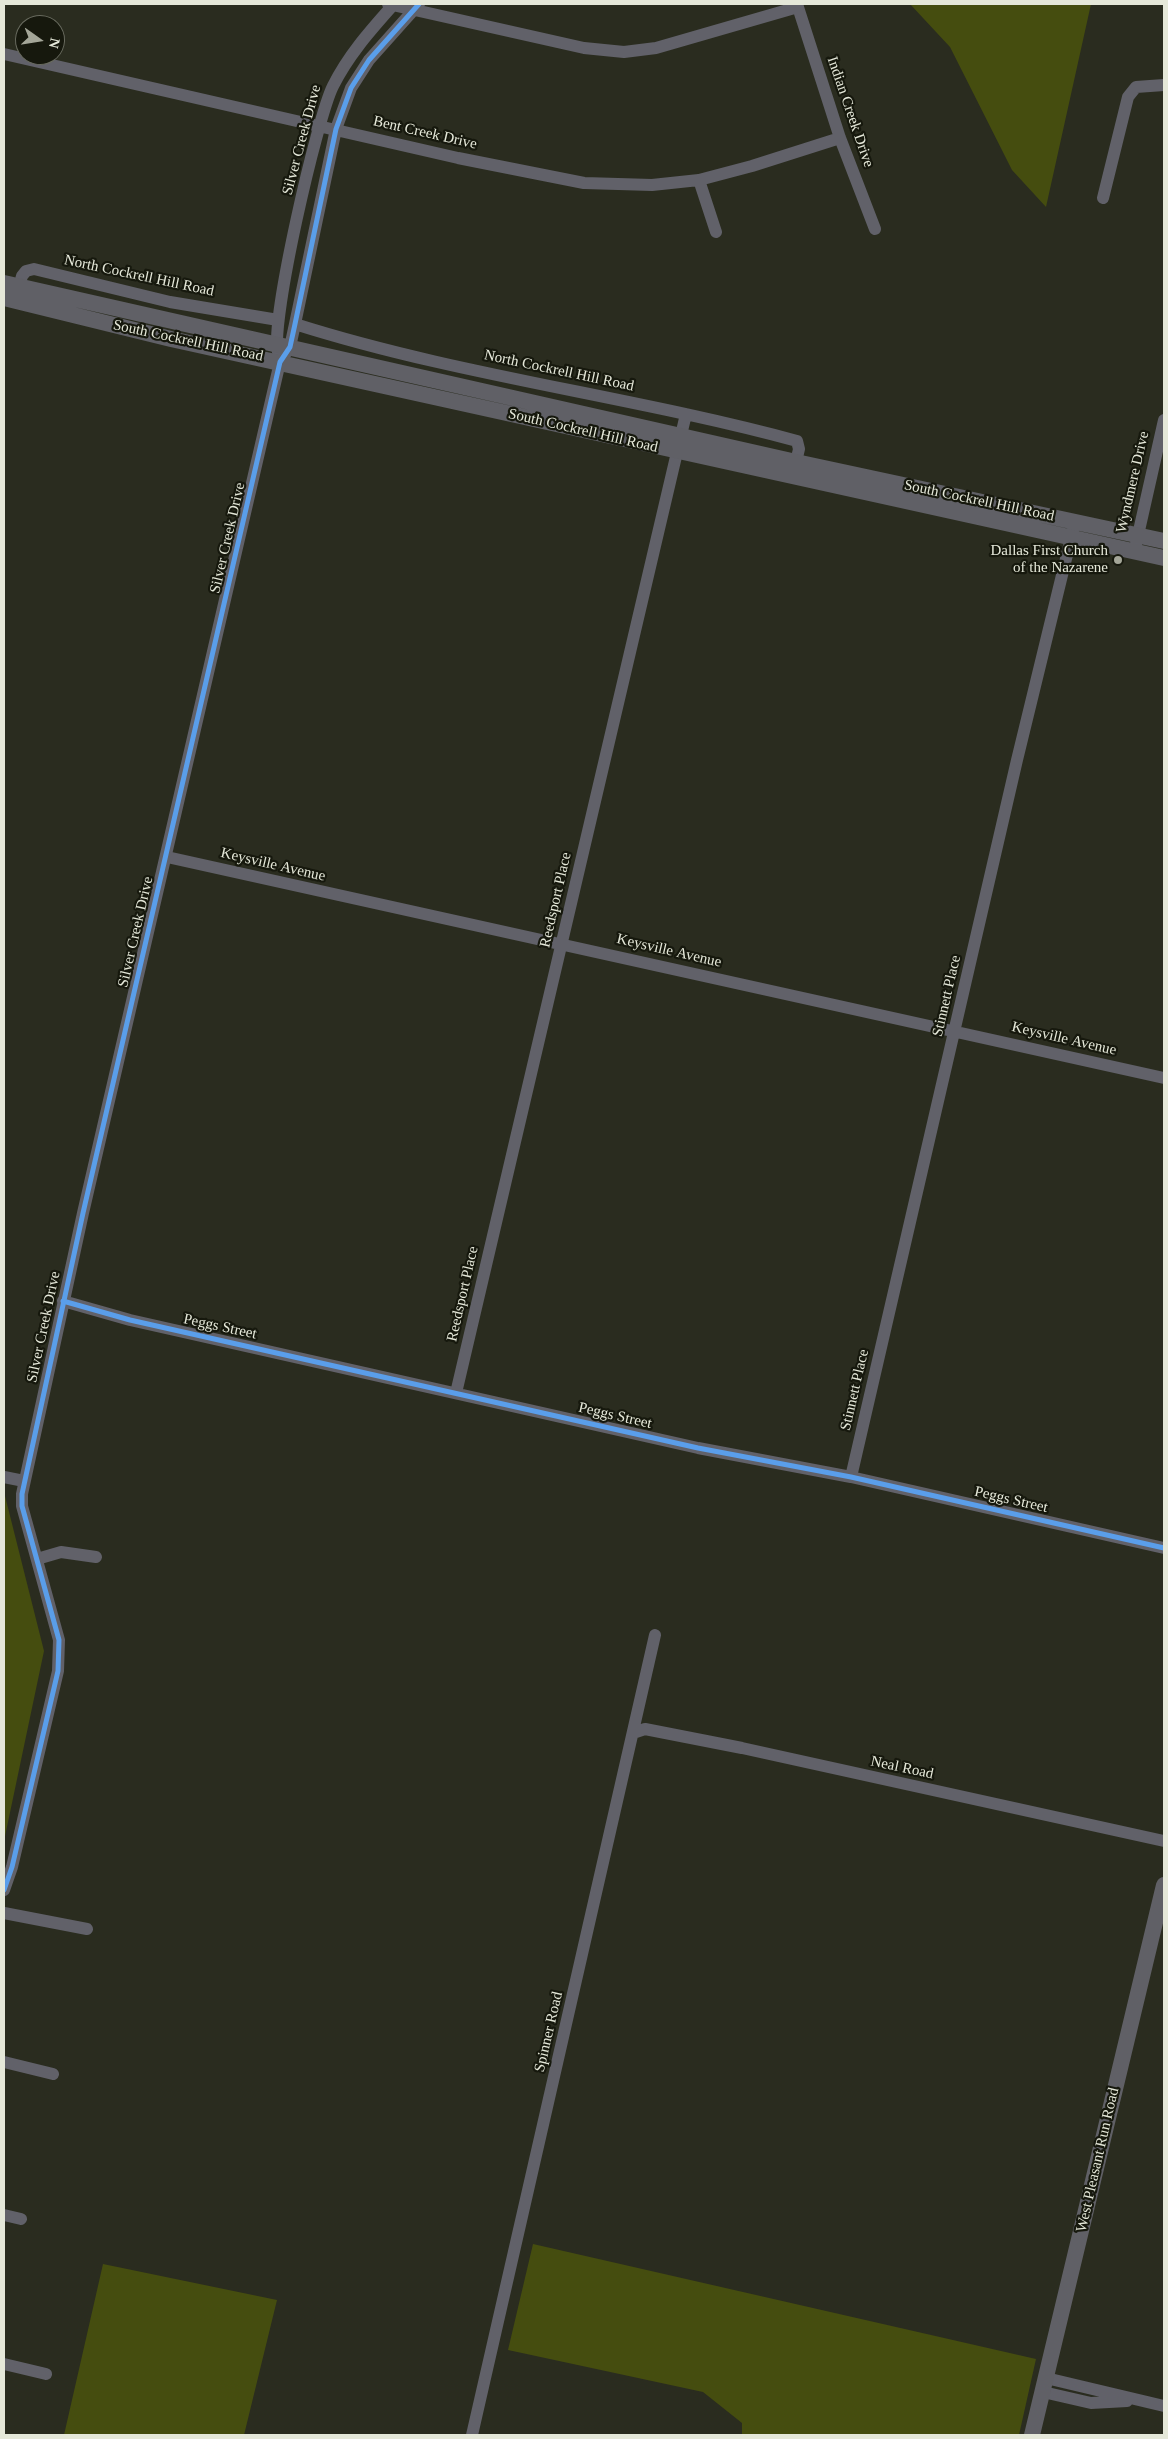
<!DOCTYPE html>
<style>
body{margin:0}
#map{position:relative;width:1168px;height:2439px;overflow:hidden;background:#2a2c1f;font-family:"Times New Roman",serif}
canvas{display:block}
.frame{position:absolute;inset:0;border:5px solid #e5e8d9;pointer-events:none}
.north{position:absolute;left:15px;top:15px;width:50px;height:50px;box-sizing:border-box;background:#16180d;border:1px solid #696b5f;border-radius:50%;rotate:103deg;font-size:14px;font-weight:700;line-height:20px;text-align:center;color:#e5e8d9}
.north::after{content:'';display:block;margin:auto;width:18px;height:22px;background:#a4a698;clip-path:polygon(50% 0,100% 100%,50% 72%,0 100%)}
</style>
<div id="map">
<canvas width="1168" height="2439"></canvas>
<div class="frame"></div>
<div class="north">N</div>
</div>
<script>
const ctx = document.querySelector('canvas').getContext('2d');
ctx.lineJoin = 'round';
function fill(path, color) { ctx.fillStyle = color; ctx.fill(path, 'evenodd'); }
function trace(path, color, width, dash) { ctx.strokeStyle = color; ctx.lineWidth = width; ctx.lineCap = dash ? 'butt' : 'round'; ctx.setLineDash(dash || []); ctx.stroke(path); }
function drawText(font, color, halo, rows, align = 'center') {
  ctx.font = font + ' "Times New Roman",serif'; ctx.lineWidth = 4.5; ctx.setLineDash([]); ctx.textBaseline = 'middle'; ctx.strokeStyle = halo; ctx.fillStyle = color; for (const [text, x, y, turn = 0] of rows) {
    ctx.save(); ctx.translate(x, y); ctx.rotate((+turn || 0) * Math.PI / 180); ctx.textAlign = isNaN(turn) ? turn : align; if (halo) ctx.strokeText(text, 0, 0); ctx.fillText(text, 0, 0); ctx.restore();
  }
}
fill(new Path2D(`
 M910,4H1091L1046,207L1012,170L950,47Z
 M4,1492L44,1651L4,1841Z
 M533,2244L1036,2359L1019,2435H742V2423L703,2392L508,2350Z
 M103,2264L277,2300L244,2435H64Z`), '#454d0f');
trace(new Path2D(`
 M388,4L584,48L624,52L656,48L798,7
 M797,4L840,138L875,229
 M4,54L458,158L584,183L652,185L699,180L752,166L840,138
 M699,180L716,232
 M1103,198L1128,97L1136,87L1164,85
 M17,294L22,276L26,271L34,269L170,302L278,320
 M295,324C459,376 631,396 797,441L799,449L796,462
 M278,352C270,322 317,118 333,86C349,54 371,30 394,4
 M1136,544L1164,420
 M167,857L1164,1078
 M63,1301L130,1320L698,1448L851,1477L1164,1548
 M456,1393L686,414
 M4,1477L24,1481
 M851,1477L1017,760L1073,530
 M37,1559L61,1552L96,1557
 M633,1733L645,1729L742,1748L1164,1841
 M4,1890L12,1867L58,1671L59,1640L22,1506V1494L83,1213L280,362L290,347L295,324L336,129L351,88L369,60L419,4
 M4,1913L87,1929
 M4,2062L53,2074
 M4,2215L21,2219
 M4,2364L46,2374
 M1046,2378L1164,2406
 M1043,2392L1091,2403L1127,2401
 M472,2435L655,1635`), '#616169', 12);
trace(new Path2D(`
 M4,283L796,462L1164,541
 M4,298L171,339L1164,558
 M1032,2435L1164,1885`), '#606066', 16);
trace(new Path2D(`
 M63,1301L130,1320L698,1448L851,1477L1164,1548
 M4,1890L12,1867L58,1671L59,1640L22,1506V1494L83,1213L280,362L290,347L295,324L336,129L351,88L369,60L419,4`), '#5a9eea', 5);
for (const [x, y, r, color] of [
 [1118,560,5,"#a4a698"]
]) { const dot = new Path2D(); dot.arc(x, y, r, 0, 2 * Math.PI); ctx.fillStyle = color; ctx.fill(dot); trace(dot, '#16180d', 2); }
drawText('15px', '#e5e8d9', '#16180d', [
 ["Indian Creek Drive",850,112,71],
 ["Bent Creek Drive",425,133,13],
 ["Silver Creek Drive",302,140,-75],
 ["North Cockrell Hill Road",139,276,12],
 ["South Cockrell Hill Road",188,341,12],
 ["North Cockrell Hill Road",559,371,12],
 ["South Cockrell Hill Road",583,431,13],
 ["Wyndmere Drive",1133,482,-77],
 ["South Cockrell Hill Road",979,501,12],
 ["Silver Creek Drive",228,538,-77],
 ["Keysville Avenue",273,865,13],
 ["Reedsport Place",556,900,-77],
 ["Silver Creek Drive",136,932,-77],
 ["Keysville Avenue",669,951,13],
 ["Stinnett Place",947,996,-77],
 ["Keysville Avenue",1064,1039,13],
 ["Reedsport Place",463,1294,-77],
 ["Silver Creek Drive",44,1327,-78],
 ["Peggs Street",220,1327,12],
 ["Stinnett Place",855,1390,-77],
 ["Peggs Street",615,1416,13],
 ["Peggs Street",1011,1500,13],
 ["Neal Road",902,1768,12],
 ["Spinner Road",549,2032,-77],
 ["West Pleasant Run Road",1098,2160,-77]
]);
drawText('15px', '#e5e8d9', '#16180d', [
 ["Dallas First Church",1108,551],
 ["of the Nazarene",1108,568]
], 'right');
</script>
